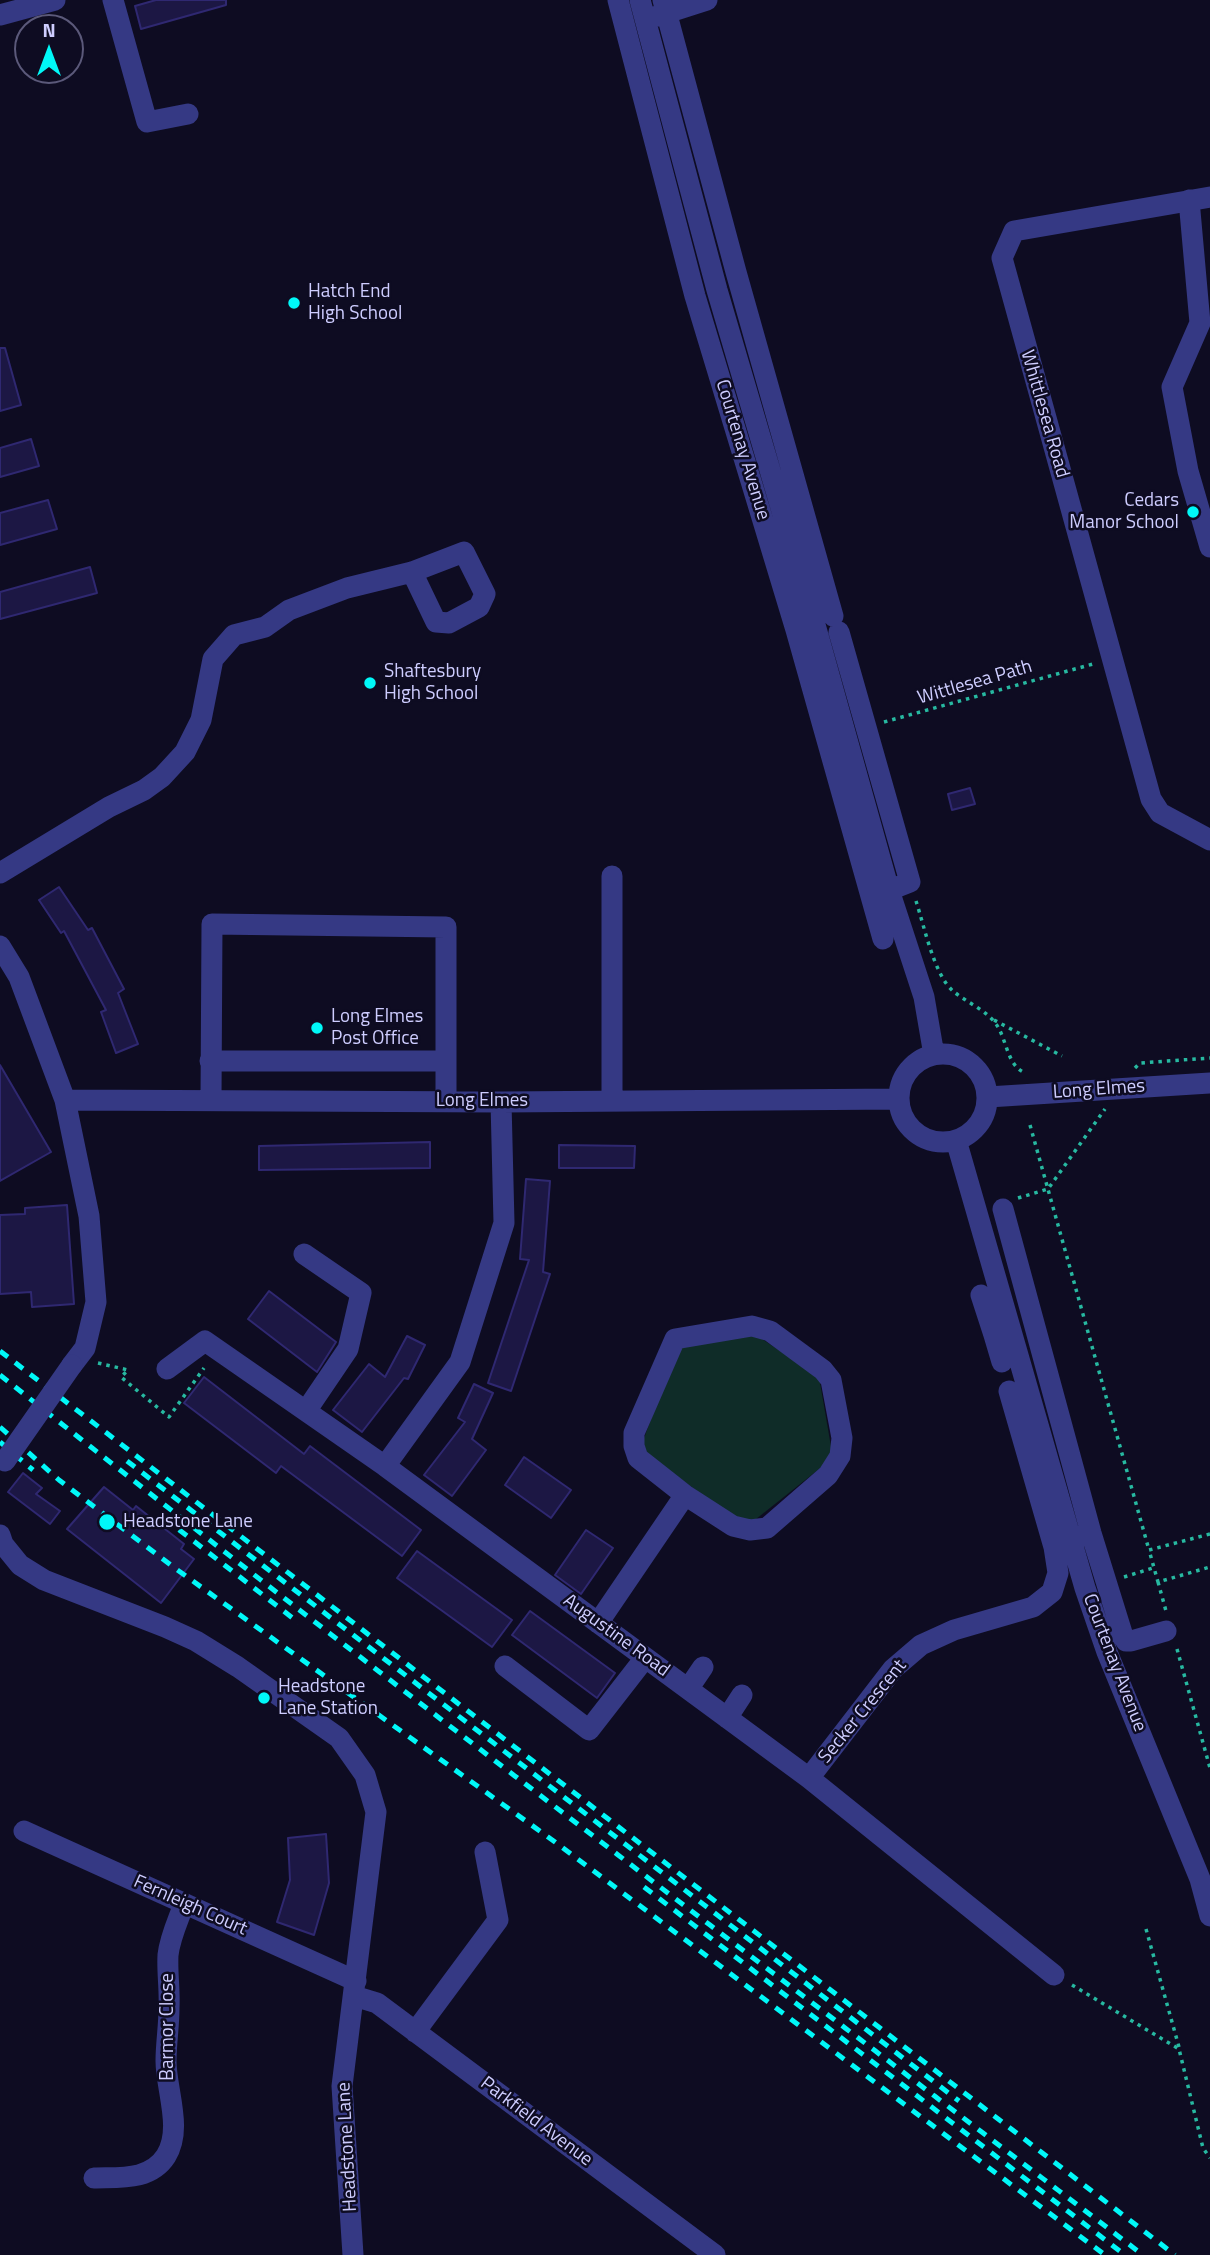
<!DOCTYPE html>
<style>
body{margin:0}
#map{position:relative;width:1210px;height:2255px;overflow:hidden;background:#0e0c22;font-family:"Titillium Web",sans-serif}
canvas{display:block}
.north{position:absolute;left:14px;top:14px;width:70px;height:70px;box-sizing:border-box;background:#0e0c22;border:2px solid #5b597a;border-radius:50%;rotate:0deg;font-size:19px;font-weight:700;line-height:28px;text-align:center;color:#cecdff}
.north::after{content:'';display:block;margin:auto;width:24px;height:32px;background:#00f8f8;clip-path:polygon(50% 0,100% 100%,50% 72%,0 100%)}
</style>
<div id="map">
<canvas width="1210" height="2255"></canvas>
<div class="north">N</div>
</div>
<script>
const ctx = document.querySelector('canvas').getContext('2d');
ctx.lineJoin = 'round';
function fill(path, color) { ctx.fillStyle = color; ctx.fill(path, 'evenodd'); }
function trace(path, color, width, dash) { ctx.strokeStyle = color; ctx.lineWidth = width; ctx.lineCap = dash ? 'butt' : 'round'; ctx.setLineDash(dash || []); ctx.stroke(path); }
function drawText(font, color, halo, rows, align = 'center') {
  ctx.font = font + ' "Titillium Web",sans-serif'; ctx.lineWidth = 5; ctx.setLineDash([]); ctx.textBaseline = 'middle'; ctx.strokeStyle = halo; ctx.fillStyle = color; for (const [text, x, y, turn = 0] of rows) {
    ctx.save(); ctx.translate(x, y); ctx.rotate((+turn || 0) * Math.PI / 180); ctx.textAlign = isNaN(turn) ? turn : align; if (halo) ctx.strokeText(text, 0, 0); ctx.fillText(text, 0, 0); ctx.restore();
  }
}
fill(new Path2D(`
 M753,1333L819,1377L833,1458L746,1527L640,1449L678,1346Z`), '#0f2c28');
const building = new Path2D(`
 M156,0H226V5L141,29L135,6Z
 M0,348H5L21,405L0,411Z
 M31,439L39,466L0,477V448Z
 M48,500L57,529L0,545V513Z
 M90,567L97,593L0,619V592Z
 M970,788L975,804L952,810L948,794Z
 M59,887L88,930L92,928L124,989L118,993L138,1044L116,1053L101,1012L106,1010L64,931L61,933L39,900Z
 M0,1065L51,1152L0,1181Z
 M430,1142V1168L259,1170V1146Z
 M559,1145L635,1146L634,1168H559Z
 M526,1179L550,1181L543,1272L550,1274L511,1391L488,1383L529,1260L520,1259Z
 M67,1205L74,1304L32,1307L31,1292L0,1294V1215L25,1214V1208Z
 M269,1291L336,1342L317,1372L248,1319Z
 M407,1336L425,1345L408,1379L404,1378L362,1432L333,1410L369,1364L385,1377Z
 M204,1377L304,1454L310,1446L421,1530L402,1556L281,1466L276,1473L184,1403Z
 M474,1384L493,1393L472,1439L486,1450L452,1496L424,1475L465,1422L458,1418Z
 M524,1457L571,1490L551,1518L505,1485Z
 M23,1473L42,1488L36,1494L60,1511L50,1524L8,1492Z
 M104,1487L133,1510L136,1506L184,1544L181,1549L194,1559L161,1603L67,1529Z
 M586,1530L613,1548L581,1594L555,1575Z
 M417,1551L512,1620L492,1647L397,1578Z
 M530,1611L615,1673L597,1698L512,1635Z
 M326,1834L329,1883L314,1935L277,1922L290,1880L288,1838Z`);
fill(building, '#1c1744');
trace(building, '#2f2871', 2);
trace(new Path2D(`
 M884,722L1093,664
 M916,901C924,925 934,975 953,991C966,1002 986,1010 996,1024C1007,1039 1007,1067 1026,1073
 M994,1020L1062,1056
 M1135,1068L1140,1063L1210,1058
 M1030,1125L1149,1550
 M1018,1198L1048,1189L1105,1109
 M98,1363L128,1370L121,1377L169,1417L204,1368
 M1210,1534L1149,1550L1158,1582L1210,1567
 M1124,1577L1153,1568
 M1158,1582L1166,1611
 M1177,1649L1210,1768
 M1146,1929L1179,2047
 M1072,1985L1179,2049L1203,2148L1210,2158`), '#27b9a1', 3.5, [3.5, 5]);
trace(new Path2D(`
 M113,0L147,122L188,114
 M618,0L695,296L796,630L883,939
 M640,0L717,290L807,596L889,890L924,997L934,1055
 M663,0L736,272L833,616
 M0,15L55,0
 M654,17L707,0
 M1210,197L1014,231L1002,258L1151,799L1160,813L1210,840
 M1189,200L1200,323L1172,387L1188,471L1210,547
 M839,632L910,882L877,895
 M0,873L109,807L144,790L162,777L185,752L201,720L213,659L234,635L265,627L289,610L347,588L412,572L464,552L485,594L479,607L449,623L436,622L412,572
 M0,946L19,977L65,1100L89,1216L96,1302L85,1348L72,1365
 M899 1098a44 44 0 1 1 88 0a44 44 0 1 1-88 0Z
 M210,1061H446
 M988,1097L1210,1083
 M211,1099L212,924L446,927V1101
 M65,1100L501,1102L899,1099
 M612,1101V876
 M956,1140L1085,1588L1107,1652L1200,1879L1210,1916
 M1003,1209L1091,1533L1123,1636L1126,1641H1131L1166,1631
 M304,1254L361,1293L348,1349L306,1411
 M981,1295L994,1335L1010,1330
 M752,1326L770,1331L823,1370L831,1380L842,1438L840,1456L828,1475L767,1528L750,1530L733,1526L685,1495L638,1458L634,1446V1433L675,1339Z
 M994,1335L1002,1362
 M167,1369L205,1341L385,1466L809,1778L1054,1975
 M1009,1391L1054,1547
 M385,1466L460,1362L504,1223L501,1102
 M0,1535L3,1544L20,1565L44,1580L165,1627L196,1641L238,1667L339,1738L365,1775L376,1812L342,2086L353,2255
 M598,1623L685,1495
 M505,1666L589,1730L645,1658
 M688,1689L703,1667
 M727,1718L742,1695
 M809,1778L893,1669L921,1645L954,1630L1033,1607L1052,1592L1058,1573L1054,1547L1082,1536
 M24,1831L356,1981
 M354,1996L377,2003L715,2255
 M415,2032L498,1920L485,1852
 M94,2178C119,2177 150,2181 166,2156C183,2129 166,2090 166,2061C166,2044 169,2026 169,2008C170,1990 167,1973 168,1955C170,1937 178,1921 184,1904`), '#353984', 21);
trace(new Path2D(`
 M0,1351L1175,2255
 M0,1375C376,1674 761,1963 1143,2255
 M0,1427L59,1480L172,1566L555,1842L1105,2255
 M0,1442L33,1470
 M127,1461L959,2101
 M164,1518L299,1623
 M644,1887L1125,2255`), '#00f8f8', 5, [10, 9]);
trace(new Path2D(`
 M5,1461L72,1365`), '#353984', 21);
for (const [x, y, r, color] of [
 [294,303,7,"#00f8f8"],
 [1193,512,7,"#00f8f8"],
 [370,683,7,"#00f8f8"],
 [317,1028,7,"#00f8f8"],
 [107,1522,9,"#00f8f8"],
 [264,1698,7,"#00f8f8"]
]) { const dot = new Path2D(); dot.arc(x, y, r, 0, 2 * Math.PI); ctx.fillStyle = color; ctx.fill(dot); trace(dot, '#0e0c22', 2.5); }
drawText('19px', '#cecdff', '#0e0c22', [
 ["Hatch End",308,292],
 ["High School",308,314],
 ["Cedars",1179,501,"right"],
 ["Manor School",1179,523,"right"],
 ["Shaftesbury",384,672],
 ["High School",384,694],
 ["Long Elmes",331,1017],
 ["Post Office",331,1039],
 ["Headstone Lane",123,1522],
 ["Headstone",278,1687],
 ["Lane Station",278,1709]
], 'left');
drawText('19px', '#cecdff', '#0e0c22', [
 ["Whittlesea Road",1044,414,74],
 ["Courtenay Avenue",742,450,73],
 ["Wittlesea Path",975,683,-16],
 ["Long Elmes",1099,1090,-4],
 ["Long Elmes",482,1101],
 ["Augustine Road",616,1636,36],
 ["Courtenay Avenue",1114,1663,69],
 ["Secker Crescent",863,1712,-51],
 ["Fernleigh Court",190,1906,24],
 ["Barmor Close",168,2027,-90],
 ["Parkfield Avenue",536,2122,37],
 ["Headstone Lane",348,2147,-93]
]);
</script>
